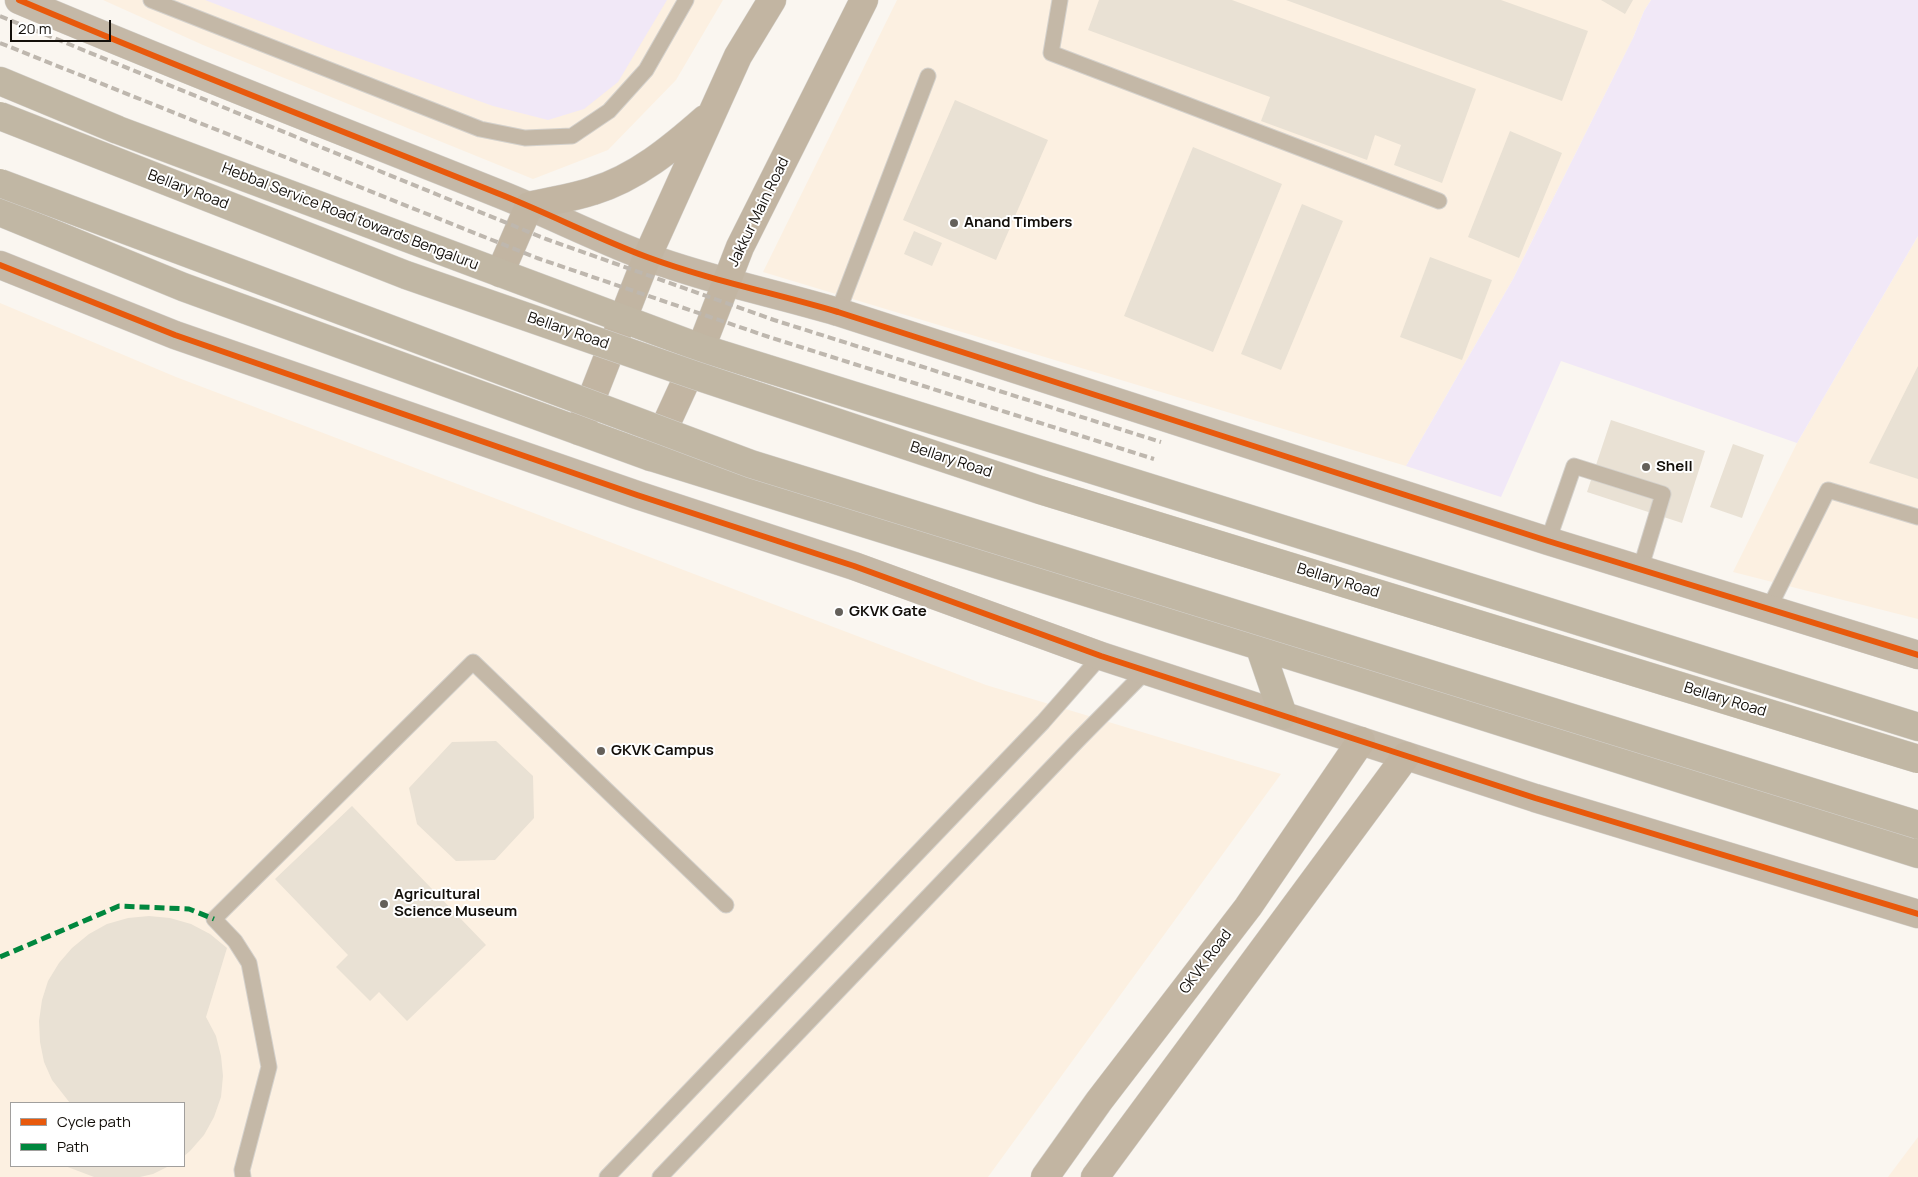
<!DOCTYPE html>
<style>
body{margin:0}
#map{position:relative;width:1918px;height:1177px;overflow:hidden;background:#faf6f0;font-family:Manrope,sans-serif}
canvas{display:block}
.legend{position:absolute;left:10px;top:1102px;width:175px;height:65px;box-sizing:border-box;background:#fff;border:1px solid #a19f9d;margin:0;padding:6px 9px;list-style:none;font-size:15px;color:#130f0a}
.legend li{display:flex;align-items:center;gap:10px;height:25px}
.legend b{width:25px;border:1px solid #a19f9d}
.scale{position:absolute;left:10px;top:20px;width:101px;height:22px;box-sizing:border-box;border:2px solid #130f0a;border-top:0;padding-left:6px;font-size:15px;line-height:18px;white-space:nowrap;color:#130f0a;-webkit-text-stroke:4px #fff;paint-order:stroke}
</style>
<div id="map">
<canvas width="1918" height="1177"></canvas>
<ul class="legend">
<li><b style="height:6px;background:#e8590c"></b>Cycle path</li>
<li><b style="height:6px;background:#00873e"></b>Path</li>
</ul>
<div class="scale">20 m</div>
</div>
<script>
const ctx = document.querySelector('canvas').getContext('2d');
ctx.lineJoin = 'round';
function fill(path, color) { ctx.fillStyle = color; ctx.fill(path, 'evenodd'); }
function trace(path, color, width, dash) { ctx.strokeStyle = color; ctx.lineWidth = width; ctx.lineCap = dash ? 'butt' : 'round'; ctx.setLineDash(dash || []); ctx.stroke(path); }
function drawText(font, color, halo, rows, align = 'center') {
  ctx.font = font + ' Manrope,sans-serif'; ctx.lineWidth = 4; ctx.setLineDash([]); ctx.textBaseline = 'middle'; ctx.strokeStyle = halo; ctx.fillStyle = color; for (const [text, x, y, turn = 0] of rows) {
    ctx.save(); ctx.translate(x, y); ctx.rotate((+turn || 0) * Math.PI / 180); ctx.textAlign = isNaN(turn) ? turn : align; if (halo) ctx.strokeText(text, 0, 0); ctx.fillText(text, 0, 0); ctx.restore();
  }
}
fill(new Path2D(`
 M103,0H723L676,80L608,150L533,179L203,45Z
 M897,0H1651L1644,11L1633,38L1513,279L1406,466L763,272Z
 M1918,236V619L1733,572L1797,443Z
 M0,303L176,377L986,685L1281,774L988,1177H0ZM11,1103H184V1166H11Z
 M1918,1137V1177H1888Z`), '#fcf0e1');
fill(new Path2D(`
 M205,0H667L618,82L584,109L548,120L493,106L327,47Z
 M1651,0H1918V236L1797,443L1561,361L1501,497L1406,466L1513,279L1633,38L1644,11Z`), '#f1e8f7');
fill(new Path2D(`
 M1099,0H1232L1476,89L1442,183L1394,165L1401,145L1375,135L1367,160L1261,121L1270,97L1088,30Z
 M1286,0H1501L1588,31L1562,101Z
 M1601,0H1633L1625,14Z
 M955,100L1048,140L996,260L903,220Z
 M1510,131L1562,153L1519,258L1468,237Z
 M1193,147L1282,184L1213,352L1124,316Z
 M1302,204L1343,221L1281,370L1241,354Z
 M914,231L942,243L932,266L904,254Z
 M1430,257L1492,280L1462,360L1400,337Z
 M1918,366V479L1869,463Z
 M1611,420L1705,451L1682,523L1587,492Z
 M1733,444L1764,455L1742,518L1710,507Z
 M496,741L533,776L534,818L495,860L456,861L417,824L409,788L452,742Z
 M352,806L486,945L407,1021L379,992L370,1001L336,967L348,955L275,879Z
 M149,916L170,918L191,924L210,934L227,948L206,1017L216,1036L221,1056L223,1076L221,1097L214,1117L204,1135L190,1151L184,1156V1103H70L52,1080L44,1062L40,1042L39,1021L42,1000L48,981L59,963L72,948L89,934L107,924L128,918Z
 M65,1166H169L153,1174L140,1177H94Z`), '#e9e1d4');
const service = new Path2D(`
 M151,0L480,129L525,138L572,136L609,111L646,70L686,0
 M1060,0L1051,53L1439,201
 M838,312L928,76
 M1548,541L1574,466L1663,494L1640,570
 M1769,608L1828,490L1918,517
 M243,1177L242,1170L269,1067L249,963L235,941L214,919L473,662L726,905
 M607,1177L1043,722L1101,656
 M660,1177L1077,741L1147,670`);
const tertiary = new Path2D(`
 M19,0C177,67 337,129 497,193C548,213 596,238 647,257C709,280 774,293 838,312L1548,541L1918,655
 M0,265L175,335L637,495L854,566L1101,656L1535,798L1918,914`);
const secondary = new Path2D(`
 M500,273L529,206C550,201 572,198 593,191C636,178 672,148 705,119
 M579,431L647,257L738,56L772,0
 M651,457L701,348L740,247L864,0
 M1045,1177L1099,1101L1248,907L1361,741
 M1095,1177L1406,756`);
const trunk = new Path2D(`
 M0,81L118,130L701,348L1918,727
 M0,212L183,287L651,457L1362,678L1918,854
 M1259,645L1283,715`);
trace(service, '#d4d1cc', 17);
trace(tertiary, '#d4d1cc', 29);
trace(secondary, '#d4d1cc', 29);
trace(trunk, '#d4d1cc', 29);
trace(service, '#c4b8a7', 15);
trace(tertiary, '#c4b8a7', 28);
trace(secondary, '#c2b5a2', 28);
trace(trunk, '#c1b7a4', 28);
trace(new Path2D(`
 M0,16L546,239L774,320L1161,442
 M0,43L537,258L769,337L1154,459`), '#beb7ae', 4, [8, 4]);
const trunkBridge = new Path2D(`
 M0,116L406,275L694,375L1040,490L1918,759
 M0,183L751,464L1918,825`);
trace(trunkBridge, '#d4d1cc', 29, []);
trace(trunkBridge, '#c1b7a4', 28);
trace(new Path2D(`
 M0,957L119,906L189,909L214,919`), '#00873e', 5, [10, 5]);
trace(new Path2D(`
 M19,0C177,67 337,129 497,193C548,213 596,238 647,257C709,280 774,293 838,312L1548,541L1918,655
 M0,265L175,335L637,495L854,566L1101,656L1535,798L1918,914`), '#e8590c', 6);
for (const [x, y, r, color] of [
 [954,223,5,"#64605a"],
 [1646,467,5,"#64605a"],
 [839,612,5,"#64605a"],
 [601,751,5,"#64605a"],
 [384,904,5,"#64605a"]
]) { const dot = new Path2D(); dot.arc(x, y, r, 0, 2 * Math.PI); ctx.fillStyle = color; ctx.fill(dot); trace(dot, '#fff', 2); }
drawText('15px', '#130f0a', '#fff', [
 ["Bellary Road",188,190,21],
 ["Jakkur Main Road",759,212,-64],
 ["Hebbal Service Road towards Bengaluru",350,217,21],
 ["Bellary Road",568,331,19],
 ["Bellary Road",951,460,18],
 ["Bellary Road",1338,581,17],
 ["Bellary Road",1725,700,17],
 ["GKVK Road",1206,962,-53]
]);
drawText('bold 15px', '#130f0a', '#fff', [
 ["Anand Timbers",964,223],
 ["Shell",1656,467],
 ["GKVK Gate",849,612],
 ["GKVK Campus",611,751],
 ["Agricultural",394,895],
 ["Science Museum",394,912]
], 'left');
</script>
